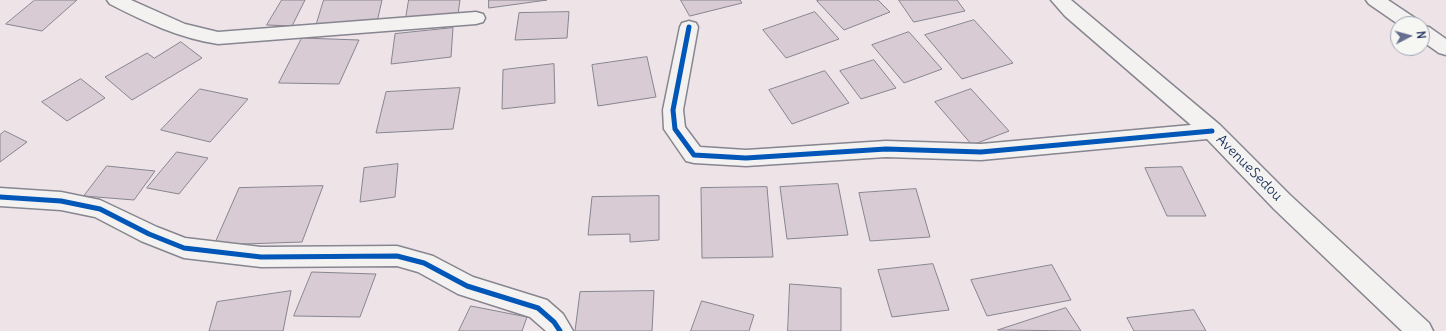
<!DOCTYPE html>
<style>
body{margin:0}
#map{position:relative;width:1446px;height:331px;overflow:hidden;background:#eee4e8;font-family:Delius,sans-serif}
canvas{display:block}
.north{position:absolute;left:1390px;top:16px;width:40px;height:40px;box-sizing:border-box;background:#f6f6f2;border:1px solid #9ea6b7;border-radius:50%;rotate:84deg;font-size:11px;font-weight:700;line-height:16px;text-align:center;color:#1b2f5e}
.north::after{content:'';display:block;margin:auto;width:14px;height:18px;background:#656e8e;clip-path:polygon(50% 0,100% 100%,50% 72%,0 100%)}
</style>
<div id="map">
<canvas width="1446" height="331"></canvas>
<div class="north">N</div>
</div>
<script>
const ctx = document.querySelector('canvas').getContext('2d');
ctx.lineJoin = 'round';
function fillPath(path, color) { ctx.fillStyle = color; ctx.fill(path, 'evenodd'); }
function trace(path, color, width, dash) { ctx.strokeStyle = color; ctx.lineWidth = width; ctx.lineCap = dash ? 'butt' : 'round'; ctx.setLineDash(dash || []); ctx.stroke(path); }
function drawText(font, color, halo, rows, align = 'center') {
  ctx.font = font + ' Delius,sans-serif'; ctx.lineWidth = 3; ctx.setLineDash([]); ctx.textBaseline = 'middle'; ctx.strokeStyle = halo; ctx.fillStyle = color; for (const [text, x, y, turn = 0] of rows) {
    ctx.save(); ctx.translate(x, y); ctx.rotate((+turn || 0) * Math.PI / 180); ctx.textAlign = isNaN(turn) ? turn : align; if (halo) ctx.strokeText(text, 0, 0); ctx.fillText(text, 0, 0); ctx.restore();
  }
}
const building = new Path2D(`
 M35 0H77L42 31 6 24Z
 M282 0H305L292 26 267 25Z
 M324 0H382L377 22 316 26Z
 M409 0H460L458 14 406 18Z
 M489 0H547L489 8Z
 M681 0H740L742 3 690 16Z
 M820 0H878L890 12 844 30 817 1Z
 M899 0H957L965 11 914 22Z
 M569 12 567 38 515 40 519 13Z
 M815 12 839 39 786 58 763 30Z
 M974 20 1013 63 962 79 925 35Z
 M453 28 451 57 391 64 395 34Z
 M909 32 942 69 904 83 872 45Z
 M302 38 359 40 339 84 279 83Z
 M181 42 202 58 132 100 105 77 147 53 154 58Z
 M647 57 656 97 598 106 592 65Z
 M874 60 896 88 861 99 840 71Z
 M554 64 555 103 502 109 503 70Z
 M825 71 849 103 792 124 769 90Z
 M81 79 105 98 67 121 42 102Z
 M460 88 453 129 376 133 386 92Z
 M200 89 248 99 210 142 161 130Z
 M971 89 1009 131 972 145 935 102Z
 M5 131 27 142 0 162V135Z
 M177 152 208 158 179 194 147 188Z
 M398 164 395 197 360 202 364 168Z
 M107 166 155 171 134 200 84 196Z
 M1182 167 1206 216H1167L1145 168Z
 M838 184 848 235 787 239 780 187Z
 M323 186 302 242 214 245 239 188Z
 M767 187 773 257 702 258 701 188Z
 M916 189 930 237 870 241 859 193Z
 M659 196V240L630 242V234L588 235 592 197Z
 M933 264 949 310 892 317 878 270Z
 M1052 265 1071 300 987 316 971 280Z
 M312 272 376 274 360 317 294 316Z
 M790 284 841 288V331H788Z
 M291 291 283 331H209L217 302Z
 M654 291 652 331H575L580 292Z
 M702 301 754 315 749 331H691Z
 M471 306 527 317 522 331H459Z
 M1066 308 1081 331 998 330Z
 M1194 310 1206 331H1134L1127 318Z`);
fillPath(building, '#d8cbd3');
trace(building, '#868590', 1);
const minor = new Path2D(`
 M107 0H131L185 24 218 32 476 12 483 14 485 18 483 22 476 24 218 44C179 38 145 22 110 4Z
 M1051 0H1071L1220 125 1290 195 1429 323 1433 331H1402L1274 209 1207 139 981 160 886 157 746 166 694 163 686 161 664 129 663 110 680 27 682 23 689 21 696 23 698 27 683 110 685 127 700 147 746 150 886 141 981 144 1191 125 1065 16Z
 M1366 0H1388L1418 20 1420 24H1398L1369 4Z
 M1422 26 1429 27 1446 39V55L1439 53 1422 41Z
 M0 188 61 192 100 200 157 227 185 238 261 247 397 246 433 256 473 277 547 300 563 314 573 331H546L530 317 458 294 418 272 397 266 261 267 184 258 141 241 95 217 61 210 0 206Z`);
trace(minor, '#868590', 3);
fillPath(minor, '#f4f2f1');
trace(new Path2D(`
 M689 27 673 110 675 129 694 155 746 158 886 149 981 152 1212 131
 M0 197 61 201 100 209 149 234 184 248 261 257 397 256 424 263 467 286 538 308 554 322 560 331`), '#0057b8', 5);
drawText('14px', '#1b2f5e', '#f6f6f2', [
 ["AvenueSedou",1249,168,45]
]);
</script>
